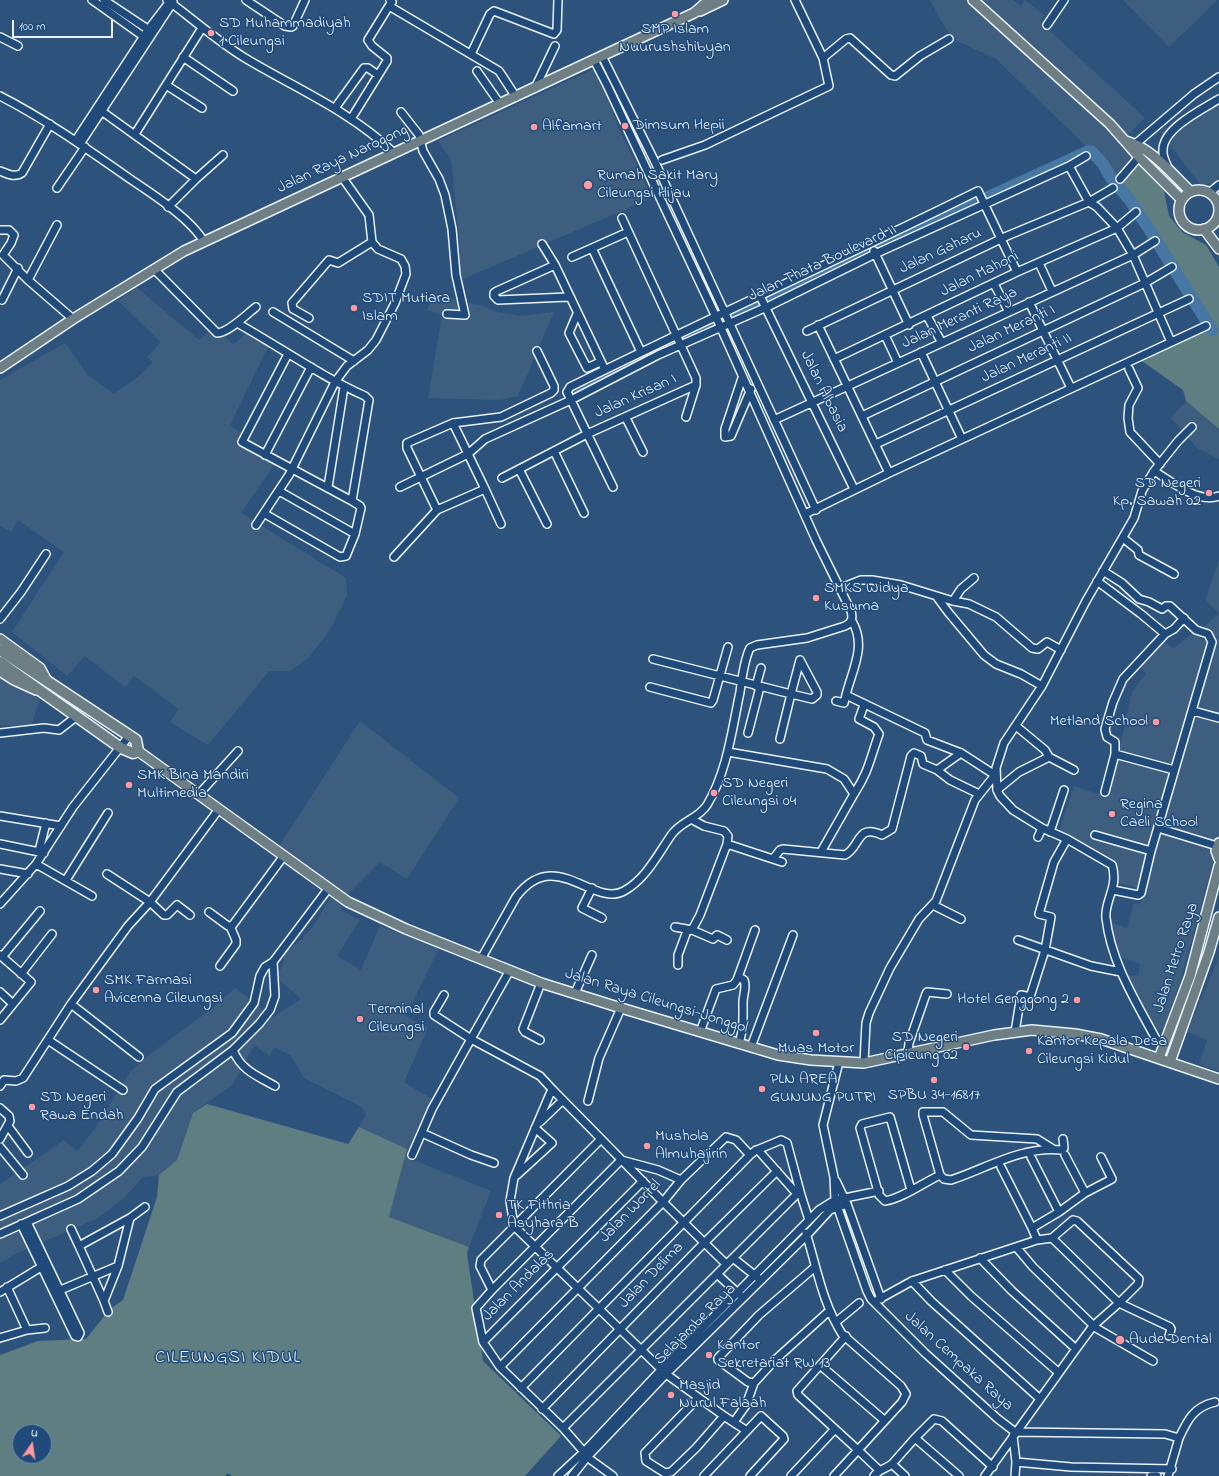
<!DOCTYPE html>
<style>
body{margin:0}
#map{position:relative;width:1219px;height:1476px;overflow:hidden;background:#2d537d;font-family:"Indie Flower",sans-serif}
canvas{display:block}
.north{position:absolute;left:12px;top:1424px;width:40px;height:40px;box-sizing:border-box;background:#1f4a7a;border:1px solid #6f8dac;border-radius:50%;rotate:13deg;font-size:11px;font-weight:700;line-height:16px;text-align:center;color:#e8f1f8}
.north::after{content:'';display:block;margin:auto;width:14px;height:18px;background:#ff9aa2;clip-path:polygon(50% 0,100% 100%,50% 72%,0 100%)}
.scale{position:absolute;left:12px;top:20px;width:101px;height:18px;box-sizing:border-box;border:2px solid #e8f1f8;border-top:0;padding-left:5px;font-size:12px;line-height:14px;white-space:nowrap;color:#e8f1f8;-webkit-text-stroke:3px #1f4a7a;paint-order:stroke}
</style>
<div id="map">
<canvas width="1219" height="1476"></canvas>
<div class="north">U</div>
<div class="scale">100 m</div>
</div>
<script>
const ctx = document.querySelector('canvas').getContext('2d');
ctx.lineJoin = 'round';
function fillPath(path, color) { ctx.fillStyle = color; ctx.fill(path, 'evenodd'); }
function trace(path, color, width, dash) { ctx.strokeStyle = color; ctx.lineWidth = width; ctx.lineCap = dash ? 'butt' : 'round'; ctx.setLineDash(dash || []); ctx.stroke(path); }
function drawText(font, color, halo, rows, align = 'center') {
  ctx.font = font + ' "Indie Flower",sans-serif'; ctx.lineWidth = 3; ctx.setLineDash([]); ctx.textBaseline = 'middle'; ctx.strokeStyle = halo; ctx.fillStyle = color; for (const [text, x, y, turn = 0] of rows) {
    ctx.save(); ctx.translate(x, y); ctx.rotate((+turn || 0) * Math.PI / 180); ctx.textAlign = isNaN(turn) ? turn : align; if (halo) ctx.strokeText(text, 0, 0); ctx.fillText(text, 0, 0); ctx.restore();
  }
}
fillPath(new Path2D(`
 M930 0H1013L1021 6 1025 0 1044 15 1040 22 1145 118 1118 144 1137 163 1118 184 1091 151 996 59 953 39 941 21Z
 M1123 0H1217L1169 47Z
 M596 68 619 129 652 198 463 279 457 265 460 257 458 227 451 159 438 141Z
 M1219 97V179L1212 184H1200L1160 132Z
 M136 287 199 340 216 327 233 345 252 328 271 341 230 425 278 459 241 513 346 578 347 596 330 630 309 657 290 671H269L208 745 170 722 179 709 134 676 125 687 85 656 67 676 12 632 64 552 18 520 11 532 0 526V380L65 343 87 374 114 394 139 376 153 362 147 357 161 342 118 301Z
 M434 295 479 305 497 312 521 316 554 312 518 396 500 400 428 398 442 315 427 310Z
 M1186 401 1219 429V459L1197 448 1171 418Z
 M1219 560V842L1179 985 1164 1028 1155 1033 1125 975 1138 976 1140 964 1117 956 1109 922 1127 928 1134 903 1140 905 1217 637 1202 628 1219 613 1205 600Z
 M1192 634 1208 642 1173 765 1119 751 1132 692 1146 674 1136 661 1161 637 1173 649Z
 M0 671 40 699 31 726 0 725Z
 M360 721 459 798 407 879 380 862 347 895 341 910 360 920 337 956 361 970 380 926 439 948 406 1016 428 1028 404 1082 432 1099 408 1158 491 1191 469 1247 389 1217 407 1149 359 1127 366 1115 362 1107 304 1078 291 1056 274 1047 270 1056 254 1045 233 1084 193 1113 177 1160 159 1175 143 1177 123 1199 98 1218 13 1255 0 1263V1184L64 1140 77 1151 95 1129 130 1072 150 1054 210 1010 235 988 273 1017 301 999 276 977 283 965 284 953 302 939 315 924 335 889 277 849Z
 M1117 759 1169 773 1139 888 1118 883 1117 866 1106 856 1059 831 1074 786 1107 797Z
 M1219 957V1071L1199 1064 1207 1040 1187 1032Z`), '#3e5e80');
fillPath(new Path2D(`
 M1137 163 1164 191 1169 216 1182 232 1206 245 1219 267V429L1186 401 1183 390 1139 359 1215 325 1118 184Z
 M207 1104 348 1144 359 1127 407 1149 389 1217 469 1247 467 1254 483 1361 561 1436 525 1476H232L228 1473 225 1476H0V1355L38 1341 86 1339 110 1309 123 1300 157 1197 159 1175 177 1160 193 1113ZM20 1432H44V1456H20Z`), '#5e7e82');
trace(new Path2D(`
 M569 393 868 252 1089 151 1092 152 1103 164 1111 178 1129 199 1149 229 1212 330`), '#4777a3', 12);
const minor = new Path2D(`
 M92 0 147 39
 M104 0 152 32
 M167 0C193 19 217 41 245 58 295 88 350 111 393 152
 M246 0 285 26 291 27 293 26 305 0
 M390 0 392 2 389 6 499 71 516 97
 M1047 25 1064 0
 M0 37 18 46
 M471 54 490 14 494 11 554 34 557 30 558 0
 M602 56 655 162 816 510
 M183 57 233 91
 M823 58 846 39 850 38 891 75 895 76 920 56 949 39
 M477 71 500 104
 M166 85 202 108
 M535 88 555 46
 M0 96C47 120 90 151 133 181 154 195 192 220 204 242
 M335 108 364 68H368L378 75
 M100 110 196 179 223 155
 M401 112 419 135 423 151 439 179 445 195 452 229 456 275 465 315 447 314
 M351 119 387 61V58L372 46 368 40 389 6
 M135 134 202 28
 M76 140 148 30 171 0
 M80 144 173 2
 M1133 146 1194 94 1219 77
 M662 160 705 145 829 86 823 58 795 0
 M1069 166 1089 202 1097 207 1117 228 1133 255 1171 342
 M1168 168C1166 162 1162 156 1163 150 1163 128 1203 109 1219 99
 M0 171C8 174 15 178 22 173L50 124
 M1120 179 1139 157
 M57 188 85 147
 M1209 193 1219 185
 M1217 202 1219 201
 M168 207 196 179
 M622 218 696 378V385L686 417
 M0 230H9L14 235 11 243 3 255 28 280 73 319
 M542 244 555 265 605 370
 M592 248 641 352
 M874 251 909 325
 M572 257 628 232
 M1039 263 1052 291
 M555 265 497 291 494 293V296L498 300 568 297
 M154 269 217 333C228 333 247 314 256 307
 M28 280 57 225
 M994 284 1009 312
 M760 296 854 489
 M2 300 18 268
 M1029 302 1071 388
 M273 312 354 361
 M577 314 569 333 587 368 600 362
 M927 316 942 343
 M309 318 293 309 292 303 329 260 338 263 372 242
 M237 323C280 347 320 376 365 396L369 400 352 501 360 506 361 508 355 534 346 556 340 557 265 514
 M818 325 889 473 1206 326
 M807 331 1007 236 1089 202 1113 188
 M885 335 898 363
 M921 352 962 439
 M288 354 242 442 352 501
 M834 359 1017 272 1117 228 1136 212
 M1129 369 1138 388 1129 405 1128 418 1130 432 1160 464
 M742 378 725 429V437L731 436 751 389
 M862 416 1145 283 1172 267
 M626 418 643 452
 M774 420 1133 255 1155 241
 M876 444 1189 299
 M554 451 584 513
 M265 455 311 367
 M519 469 547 524
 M1154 471C1171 481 1198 504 1219 496
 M502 478 587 434 696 385
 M328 487 344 387
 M400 487 468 454 485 439 571 400 658 355 769 306 875 254 1069 166 1086 156
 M613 487 567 392 570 387C705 320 843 258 978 191L1017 272
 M485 489 501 524
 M279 491 355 534
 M437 510 485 489 453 423
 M805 514 889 473
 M256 525 289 475 335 382 347 366 368 350 376 340 395 303 406 274 405 266 401 259 378 249 372 242 369 215 342 177
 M1123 538 1138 550 1139 555 1174 574
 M394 557 437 510 407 448V443L453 423 501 417 551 393 554 390V386L537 351
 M1103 571 1122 583 1139 599 1149 602 1162 609 1166 606H1170L1196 630 1208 634 1212 642 1151 851 1141 893 1138 895 1113 890
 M1097 581 1141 614 1165 634
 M841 588 861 580H872L901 585 953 601 969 604 996 617 1032 648 1038 649 1047 642 1061 650
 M937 597 948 612 984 655 996 664 1021 674 1042 686
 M953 601 961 589 974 578
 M0 619 21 592 46 554
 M852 621C867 646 852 670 846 695L925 733 927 740 961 753 995 775
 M653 659 791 694 800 660
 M756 686 761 668
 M650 687 711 703 713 700 728 647
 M836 701 844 703 846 695
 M1193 711 1219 718
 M1016 726 1045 750 1049 757 1074 770
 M0 733 44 728 59 730 77 716
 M748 733 760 687
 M780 739 791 694 812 699 817 695V692L800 660
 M728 752 827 769 844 779 854 794 821 852
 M1115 754 1174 770
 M937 770 961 753
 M997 790 1019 772 1049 757
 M1105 792 1115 754V742L1107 737 1105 729 1113 702 1123 679 1165 634 1174 629 1184 618
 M199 794 238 751
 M854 794C869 771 870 759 879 734L874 727 859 719 864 705
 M0 816 61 826
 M1158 828 1217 846
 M1050 832 1064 790
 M1095 835 1151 851
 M1038 837 1042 828
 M0 844 44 853
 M727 844 782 862
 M39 851 46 823
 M773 859 780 850 783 849 845 855C861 847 856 823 882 835L892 829 911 756 914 753 921 756 923 764 937 770 950 780 979 794
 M36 864 92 896
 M0 869 28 874
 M107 874 150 902 164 915H167L177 905 190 915
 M66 880 108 813
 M592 888 582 908 602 918
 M0 904 36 864 73 807 129 736
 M933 905 961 919
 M209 912 228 926H232L283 857
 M675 927 692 930 700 915 727 844 728 836 724 831 704 826 691 819
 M1018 940 1091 966 1121 972
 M0 955 31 982 0 1020
 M2 957 40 911
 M481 959 516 897C555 845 593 908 624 891 646 879 658 854 672 834 682 821 699 818 707 805 727 772 732 730 740 692 742 678 744 660 750 648L757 645 807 638 845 626C852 623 853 618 851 611L816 540 716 317 607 85 594 60
 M678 965V955L687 931 692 930 713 939 717 935 727 940
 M220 966 236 944V940L230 926
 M510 970 471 1039 540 1076 552 1089 514 1178 510 1201 514 1226 666 1374 724 1416 747 1431
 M21 974 52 934
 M0 992 13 1004
 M575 993 592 955
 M71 1004 139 1057
 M700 1032 716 989 733 985 737 980 755 930
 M1015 1032 1021 995 1030 997 1045 950 1051 917 1039 914 1054 862 1067 839
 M48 1040 123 1090
 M540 1040 525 1032 523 1029 541 983
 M739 1044C744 1025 743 1021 743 1002 743 995 747 987 744 980L739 977
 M1165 1044 1156 1039C1135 1000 1111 962 1106 918 1104 901 1119 887 1112 865L1067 839 1042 828 1013 810 1000 796 997 790 996 768 1004 743 1042 686 1086 601 1134 518 1142 491 1154 471 1178 441 1192 427
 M751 1047 793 935
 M233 1050C241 1070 257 1076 275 1086
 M908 1053 909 1043 926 994 927 992 947 994
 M839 1062 823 1125 834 1177 835 1200 867 1291 871 1299 925 1353 998 1419 1015 1432 1165 1434 1179 1438 1168 1476
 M864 1063 866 1023 869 1013 890 968 919 919 936 901 975 800 995 775
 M0 1086 4 1080 16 1081 23 1078 71 1004 128 926 150 902 219 809
 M552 1089 663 1202 726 1264
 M588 1101 599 1058 621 1008
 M0 1108 9 1116 10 1121 0 1139
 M540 1122 563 1100
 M8 1126 28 1153
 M422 1133 471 1155 494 1163
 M0 1147 23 1175
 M757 1150 781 1140 787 1143 801 1195
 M412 1155 432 1109 471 1039 434 1015V1012L444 995
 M1065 1155 1085 1193
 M1031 1157 1059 1212
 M1001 1167 1032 1228
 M517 1175 552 1143 535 1128
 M940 1175 923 1115V1112H943L971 1135 1037 1139 1053 1149
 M836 1181 847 1204 881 1299
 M911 1190 890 1117 862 1124 860 1128 879 1195 885 1201C901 1199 925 1182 940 1175L944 1179 951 1180C987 1168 1022 1146 1061 1150L1064 1148 1063 1139
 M0 1216 68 1186 92 1171 112 1154 138 1118 155 1089 232 1033 254 1003 260 976 265 967 273 962 328 889
 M21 1224 75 1336 78 1337 80 1333 27 1222
 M71 1229 79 1246 130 1218
 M806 1233C817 1268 822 1302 842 1334L901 1386 906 1394 902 1402 858 1450 835 1429
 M0 1234 78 1199 119 1171 142 1147 177 1092 233 1050 259 1024 270 1010 275 996 273 962
 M1052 1238 1073 1220 1077 1221 1139 1279 1138 1284 1119 1303 1170 1327 1171 1329 1169 1336
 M1037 1240 1032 1228 1059 1212 1085 1193 1112 1179 1101 1157
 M79 1246 104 1301 118 1266
 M1017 1248 1033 1267 1096 1328 1153 1361
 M733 1258 797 1194
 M980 1258 1012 1291 1076 1349
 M815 1267 759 1315 718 1358V1360L748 1382 754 1383 775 1360 829 1311
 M945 1270 971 1296 1058 1372
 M912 1281 931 1301 1039 1398
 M492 1290 480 1266 481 1260 601 1139
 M58 1291 118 1266 130 1218 145 1207
 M0 1292 46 1264
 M740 1295 717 1274 733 1258 758 1278
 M104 1301 108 1312
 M874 1302 912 1281 1037 1240 1052 1238 1119 1303 1093 1326 1076 1349 985 1476
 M836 1322 859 1303
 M27 1330 45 1328
 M0 1338 27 1330 7 1287
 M483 1342 643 1181
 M820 1365 884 1420
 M500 1367 663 1202 681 1180 726 1137 736 1140 750 1155 756 1150H758L797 1194 801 1195 809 1220
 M521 1388 750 1155
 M698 1398 645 1453 646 1461 665 1473 671 1472 696 1448 724 1416
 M542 1409 704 1243 777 1171
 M734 1422 746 1405 754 1383
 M563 1428 717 1274
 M1013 1436 1016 1462 1015 1476
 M1179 1438C1188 1419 1194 1407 1215 1402
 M1016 1462 1071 1467 1172 1469
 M892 1464 905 1476
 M558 1476 585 1451 662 1369 819 1210 835 1200 879 1191
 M572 1476 588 1456 666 1374 807 1235 830 1210 847 1204
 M613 1476 591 1460 563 1428 500 1367 483 1342 476 1308 492 1290 621 1160 658 1170 681 1180
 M704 1476 761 1416 783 1436 784 1439 750 1476
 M791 1476 835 1429 798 1395 797 1391 846 1336
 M834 1476 858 1450 879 1470
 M874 1476C879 1469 886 1469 892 1464L915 1438
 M959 1476 915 1438 934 1419 942 1421 993 1467
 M1151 1476H1157`);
const major = new Path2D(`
 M973 0 1110 124 1139 157 1182 200
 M700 11 723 0
 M1126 141C1153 149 1171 173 1190 191
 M1179 210a20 20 0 1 1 40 0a20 20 0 1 1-40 0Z
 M1204 229 1219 249
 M0 368 73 319 184 251 694 13 709 0
 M0 639 40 668 47 681
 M0 671 14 680 36 690
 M138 751 348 902 406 929 541 983 621 1008 778 1055 811 1060 864 1063 994 1035 1032 1030 1075 1034 1101 1039 1219 1079
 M1219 843 1216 851 1219 859
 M1159 1058 1190 976 1219 866
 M1170 1062 1209 952 1219 917`);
const highway = new Path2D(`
 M0 650 136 740 138 751 133 753 121 748 0 662`);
trace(minor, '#e8f1f8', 10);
trace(major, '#e8f1f8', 12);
trace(highway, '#e8f1f8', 13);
trace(minor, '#1f4a7a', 7);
trace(major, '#6d7e84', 9);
trace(highway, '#6d7e84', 10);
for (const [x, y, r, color] of [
 [675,14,4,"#ff9aa2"],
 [211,33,4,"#ff9aa2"],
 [625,126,4,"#ff9aa2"],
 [534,127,4,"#ff9aa2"],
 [588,185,5,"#ff9aa2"],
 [354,308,4,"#ff9aa2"],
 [1209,493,4,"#ff9aa2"],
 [816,598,4,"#ff9aa2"],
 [1156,722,4,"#ff9aa2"],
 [129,785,4,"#ff9aa2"],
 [714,793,4,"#ff9aa2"],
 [1112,814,4,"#ff9aa2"],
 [96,990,4,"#ff9aa2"],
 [1077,1000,4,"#ff9aa2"],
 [360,1019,4,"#ff9aa2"],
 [816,1033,4,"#ff9aa2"],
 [966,1047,4,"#ff9aa2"],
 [1029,1051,4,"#ff9aa2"],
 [934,1080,4,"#ff9aa2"],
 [762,1089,4,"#ff9aa2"],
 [32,1107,4,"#ff9aa2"],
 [647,1146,4,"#ff9aa2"],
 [499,1215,4,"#ff9aa2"],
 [1120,1340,5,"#ff9aa2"],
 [709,1355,4,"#ff9aa2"],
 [671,1395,4,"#ff9aa2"]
]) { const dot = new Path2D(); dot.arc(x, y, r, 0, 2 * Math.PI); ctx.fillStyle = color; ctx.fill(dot); trace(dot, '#1f4a7a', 1.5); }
drawText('16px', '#e8f1f8', '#1f4a7a', [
 ["SD Muhammadiyah",219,24],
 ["1 Cileungsi",219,42],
 ["SMP Islam",675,30,"center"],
 ["Nuurushshibyan",675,48,"center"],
 ["Dimsum Hepii",633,126],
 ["Alfamart",542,127],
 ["Rumah Sakit Mary",597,176],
 ["Cileungsi Hijau",597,194],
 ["SDIT Mutiara",362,299],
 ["Islam",362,317],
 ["SD Negeri",1201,484,"right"],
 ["Kp. Sawah 02",1201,502,"right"],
 ["SMKS Widya",824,589],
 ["Kusuma",824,607],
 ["Metland School",1148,722,"right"],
 ["SMK Bina Mandiri",137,776],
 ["Multimedia",137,794],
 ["SD Negeri",722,784],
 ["Cileungsi 04",722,802],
 ["Regina",1120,805],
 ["Caeli School",1120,823],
 ["SMK Farmasi",104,981],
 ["Avicenna Cileungsi",104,999],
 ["Hotel Genggong 2",1069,1000,"right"],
 ["Terminal",368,1010],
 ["Cileungsi",368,1028],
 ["SD Negeri",958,1038,"right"],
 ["Cipicung 02",958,1056,"right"],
 ["Kantor Kepala Desa",1037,1042],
 ["Cileungsi Kidul",1037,1060],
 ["Muas Motor",816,1049,"center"],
 ["PLN AREA",770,1080],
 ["GUNUNG PUTRI",770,1098],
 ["SPBU 34-16817",934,1096,"center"],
 ["SD Negeri",40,1098],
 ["Rawa Endah",40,1116],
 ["Mushola",655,1137],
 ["Almuhajirin",655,1155],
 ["TK Fithria",507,1206],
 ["Asyhara B",507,1224],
 ["Aude Dental",1129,1340],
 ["Kantor",717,1346],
 ["Sekretariat RW 13",717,1364],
 ["Masjid",679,1386],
 ["Nurul Falaah",679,1404]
], 'left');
drawText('16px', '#e8f1f8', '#1f4a7a', [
 ["Jalan Raya Narogong",343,160,-25],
 ["Jalan Gaharu",941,252,-25],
 ["Jalan Thata Boulevard II",823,264,-25],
 ["Jalan Mahoni",980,275,-26],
 ["Jalan Meranti Raya",960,319,-25],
 ["Jalan Meranti I",1012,330,-25],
 ["Jalan Meranti II",1027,359,-25],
 ["Jalan Albasia",823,392,64],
 ["Jalan Krisan I",636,397,-24],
 ["Jalan Metro Raya",1177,958,-72],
 ["Jalan Raya Cileungsi-Jonggol",656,1002,17],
 ["Jalan Wortel",631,1212,-46],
 ["Jalan Delima",652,1276,-46],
 ["Jalan Andalas",519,1286,-45],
 ["Selajambe Raya",696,1325,-45],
 ["Jalan Cempaka Raya",958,1362,42]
]);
ctx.letterSpacing = '1px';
drawText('18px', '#e8f1f8', '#1f4a7a', [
 ["CILEUNGSI KIDUL",228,1359]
]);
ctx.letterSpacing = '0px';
</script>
